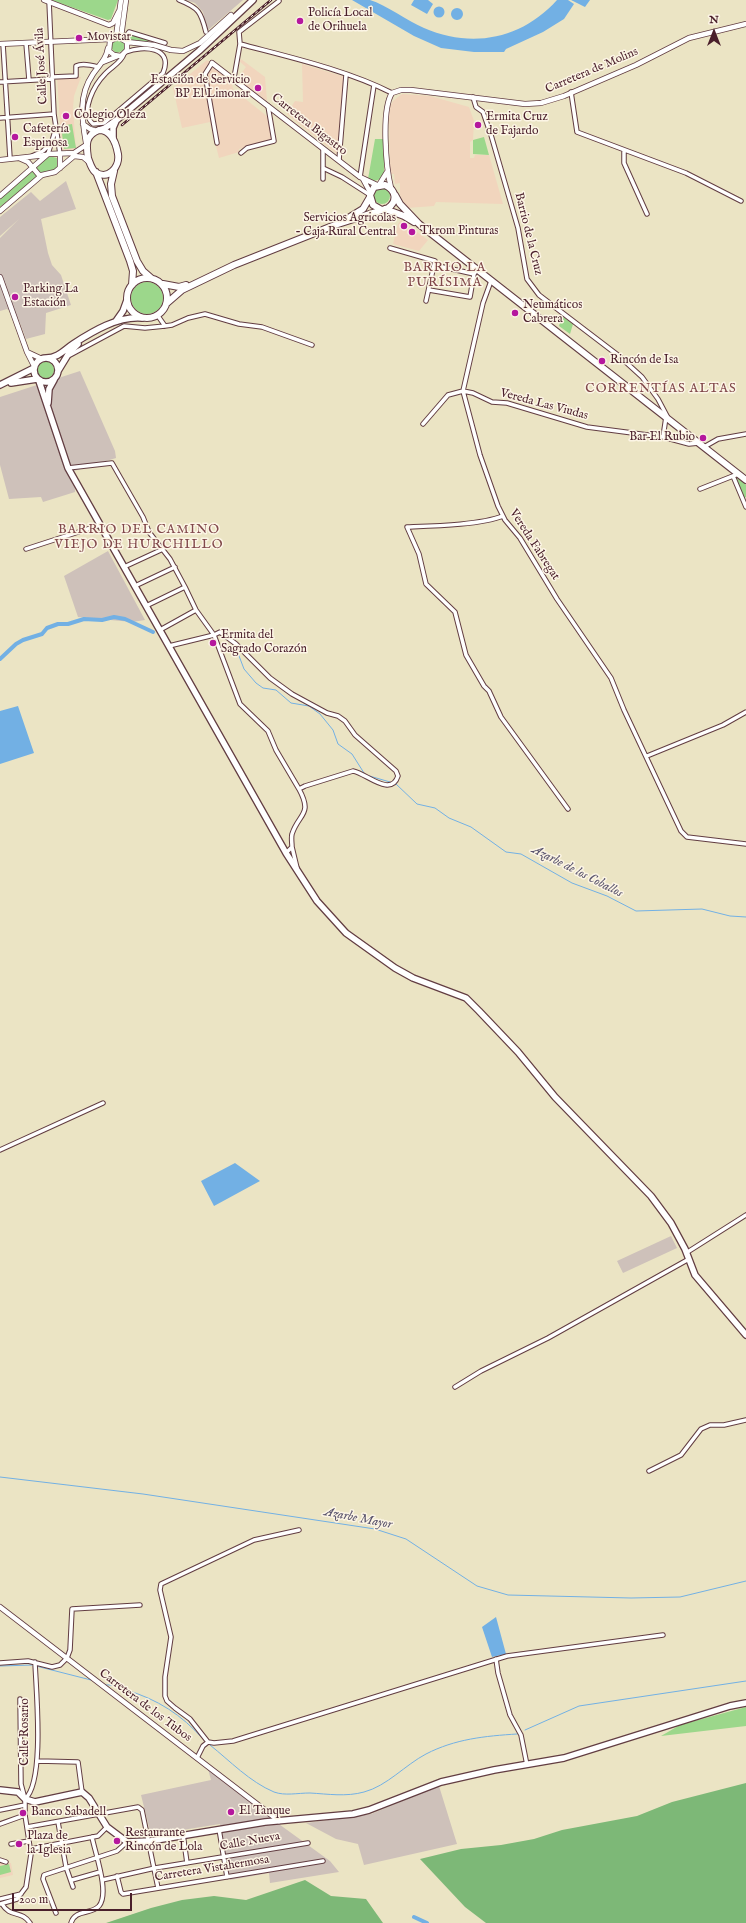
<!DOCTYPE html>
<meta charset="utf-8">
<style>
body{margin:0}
#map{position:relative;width:746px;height:1923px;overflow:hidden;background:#ebe4c4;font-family:"IM FELL English",serif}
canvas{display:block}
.north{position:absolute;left:694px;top:12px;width:40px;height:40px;-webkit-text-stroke:3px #fcf5e5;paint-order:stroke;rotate:0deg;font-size:11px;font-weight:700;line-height:16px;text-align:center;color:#4a1f2b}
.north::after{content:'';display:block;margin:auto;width:14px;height:18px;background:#4a1f2b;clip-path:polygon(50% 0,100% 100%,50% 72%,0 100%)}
.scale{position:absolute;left:12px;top:1893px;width:120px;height:18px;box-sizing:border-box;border:2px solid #4a1f2b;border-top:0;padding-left:5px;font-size:12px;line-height:14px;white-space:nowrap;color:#4a1f2b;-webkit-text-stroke:3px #fcf5e5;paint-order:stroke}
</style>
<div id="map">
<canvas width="746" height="1923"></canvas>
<div class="north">N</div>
<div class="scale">200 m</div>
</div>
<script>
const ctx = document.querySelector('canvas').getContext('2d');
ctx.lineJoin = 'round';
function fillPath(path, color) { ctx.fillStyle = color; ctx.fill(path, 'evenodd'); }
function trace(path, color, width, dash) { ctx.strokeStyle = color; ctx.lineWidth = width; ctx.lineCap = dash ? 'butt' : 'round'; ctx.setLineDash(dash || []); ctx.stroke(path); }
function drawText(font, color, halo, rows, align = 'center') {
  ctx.font = font + ' "IM FELL English",serif'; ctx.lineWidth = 3; ctx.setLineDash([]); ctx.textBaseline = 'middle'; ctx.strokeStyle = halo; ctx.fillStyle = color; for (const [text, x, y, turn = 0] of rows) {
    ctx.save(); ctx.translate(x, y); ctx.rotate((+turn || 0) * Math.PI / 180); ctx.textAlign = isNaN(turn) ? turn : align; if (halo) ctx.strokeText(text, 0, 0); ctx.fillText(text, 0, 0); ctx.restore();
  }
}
fillPath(new Path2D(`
 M241 59 265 77 267 101 237 79 246 67 239 61Z
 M207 60 231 78 233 89 268 117 272 139 239 149V152L219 158 210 122 182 128 173 88Z
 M302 64 345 77 337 154 287 114 295 101 303 102Z
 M57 77H81L74 96 73 108 76 150H63L60 123Z
 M402 94 430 96 469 107 474 121 473 140 470 142V158H474L475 155H489L503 204 436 202 434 206 407 208 400 195V183L395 184 394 174H391L390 169 389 108 393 101Z
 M401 220 428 240 419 251 393 244 398 224Z
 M0 1863H11L13 1875 0 1878Z`), '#f1d5bd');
fillPath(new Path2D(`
 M186 0H243L207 31 203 12 195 3Z
 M66 181 76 209 41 219 48 253 52 265 61 275 71 305 46 313 45 334 26 339 18 318 7 309 0 311V238L19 219 0 236V217L31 192 40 201Z
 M80 371 115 451 116 458 74 471 75 492 43 502 41 497 9 499 0 465V397Z
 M108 551 145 620 132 622 78 617 64 576Z
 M671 1236 677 1248 623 1273 617 1261Z
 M208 1769 265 1814 330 1861 339 1872 270 1883 269 1873 230 1880 220 1824 151 1835 141 1795 211 1780Z
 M439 1786 457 1844 364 1865 358 1844 336 1839 306 1823 371 1814Z`), '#cec1ba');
fillPath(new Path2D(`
 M51 0H118L111 19 108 20Z
 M133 34 149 39 148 42 133 41 128 37Z
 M119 39 124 43 125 47 123 51 116 53 111 48V44Z
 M72 124 76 148 64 149 61 126Z
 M484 137 489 155 473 154V140Z
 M375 139H384V174L381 179 374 181 368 179Z
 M49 156 57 158V169L43 172 0 207V198Z
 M374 196a8 8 0 1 1 16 0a8 8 0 1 1-16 0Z
 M131 298a16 16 0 1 1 32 0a16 16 0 1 1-32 0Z
 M562 316 573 324 570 334 559 326Z
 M36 370a9 9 0 1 1 18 0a9 9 0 1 1-18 0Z
 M738 478 746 485V497L744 498 735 479Z
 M746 1707V1726L661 1736 680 1725Z
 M9 1864 11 1872 0 1875V1866Z`), '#9cd78b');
fillPath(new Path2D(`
 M746 1783V1923H486L465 1907 420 1859 461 1849 501 1845 534 1839 562 1830 637 1816 672 1802Z
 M305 1880 331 1896 366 1899 383 1923H106L151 1908 182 1900 214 1896 246 1900Z`), '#7db877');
fillPath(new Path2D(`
 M352 0C357 0 365 0 370 0 386 5 408 21 424 28 472 49 522 39 557 0H568L574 4 564 19 543 32 506 49 504 52H474L441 48 414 36Z
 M414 0H428L433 4 427 14 411 5Z
 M571 0H590L585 7Z
 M433.5 12a5.5 5.5 0 1 1 11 0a5.5 5.5 0 1 1-11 0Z
 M451 14a6 6 0 1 1 12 0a6 6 0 1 1-12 0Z
 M18 706 34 753 0 764V711Z
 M235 1163 260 1181 214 1206 201 1181Z
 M496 1617 506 1654 492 1657 482 1627Z`), '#72b0e4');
trace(new Path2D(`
 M236 648 244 669 256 683 263 688 276 690 291 703 309 706 320 714 333 730 338 744 352 754 364 773
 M366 775 390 782
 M396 784 417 804 435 808 449 818 471 827 506 852 521 854 572 883 607 896 636 911 702 909 730 916 746 917
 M0 1477 143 1494 375 1529 406 1539 477 1586 508 1595 631 1598 680 1597 746 1581
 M0 1666 33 1665
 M36 1666 91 1680
 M105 1685C113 1684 118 1688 126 1690 157 1699 182 1715 203 1739
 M525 1730 579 1706 746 1681
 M210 1745C230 1761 250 1782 274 1792 285 1796 297 1793 310 1793 328 1794 346 1797 364 1792 387 1786 405 1765 426 1754 455 1739 485 1736 517 1734`), '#72b0e4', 1);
trace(new Path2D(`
 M0 659 16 644 23 640 42 634 47 628 58 624H68L84 619 102 620 114 617 125 619 153 632
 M414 1917 427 1923`), '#72b0e4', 4);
const minor = new Path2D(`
 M179 0C199 8 201 12 206 32
 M49 1 54 114 60 154
 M124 39 129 32 165 43
 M26 43 29 80
 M3 44 10 158
 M240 44C289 57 347 70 392 93
 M124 54C121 63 111 67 105 74 95 84 79 112 93 124L104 123 163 73C174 47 143 45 126 52
 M212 63 205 74 217 143
 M52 77 76 76V66C82 63 91 65 98 67
 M234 78 240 44 239 32 279 1
 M0 82 52 79
 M571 92 577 132 686 173 741 201
 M473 97 476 107 483 112 491 135 518 228 527 279 539 295 619 356 642 377 658 399 667 416
 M0 118 54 114
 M624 151V163L647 214
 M241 153 247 148 274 141 268 106
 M48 154 55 131
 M32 156 43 151 51 143
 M339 160 346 75
 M323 168 342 177 370 195
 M360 177 374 85
 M323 179V149
 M390 248 435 261 434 265 474 274 477 270
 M491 281 483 303 463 391 480 455 498 506 505 520 520 538 557 599 611 678 624 710 681 831 687 837 746 844
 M429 290 470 297 474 274
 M426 301 434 265
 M158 316 165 326
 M70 355 124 326 145 328 165 326 172 325 188 318 205 314 239 324 262 327 312 345
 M423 424 448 395 463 391 473 393 492 402 507 403 587 427 663 437 689 444 699 443
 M663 437 666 417
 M704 447 718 439 746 434
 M68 468 112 463 143 517 149 532 170 559 185 587 196 610 214 635 240 704 268 731 276 750 299 789 305 786 353 771C366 773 391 798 398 776L396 771 355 735 345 721 338 716 327 713 292 694 270 678 236 644 220 632 214 635 169 646
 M733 476 746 507
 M700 489 738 474
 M503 516C480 525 433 526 407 527L419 554 426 584 455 612 466 655 484 686 489 691 501 717 568 809
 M26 549 100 525
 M124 567 163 549
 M135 586 175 567
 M146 606 185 587
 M160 630 196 610
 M647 756 723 725 746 712
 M292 847 297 868
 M286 853 292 847C292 843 291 838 292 834 299 813 313 815 299 789
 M0 1150 103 1103
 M686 1253 746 1215
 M455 1387 481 1371 548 1338 689 1259
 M649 1471 681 1455 701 1429 710 1425H724L746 1420
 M496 1659 498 1673 510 1715 521 1735 527 1765
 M0 1663 28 1661 52 1667 60 1665 67 1658 70 1650 72 1609 140 1605
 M208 1742 214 1743 233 1741 507 1656 663 1635
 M197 1758 203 1746 208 1742 190 1719 175 1708 167 1701 165 1696V1677L171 1637 160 1590 161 1584 254 1540 299 1530
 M38 1761 78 1762 82 1792
 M25 1799C45 1782 36 1690 35 1662
 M0 1810 25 1805
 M58 1822 66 1867 73 1887
 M0 1824 25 1815
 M27 1827 138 1807 142 1810 158 1888
 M219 1829 227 1877
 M183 1834 187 1863
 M11 1844 29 1841
 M31 1849 98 1836 107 1827
 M0 1860 6 1862
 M117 1876 121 1892 123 1894 323 1861
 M72 1880 100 1872
 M102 1880 155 1868 308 1843
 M0 1899 21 1894
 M0 1904 17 1899 26 1887 31 1854 25 1815V1799L21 1784 20 1699
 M2 1904C10 1918 22 1910 30 1923
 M56 1913 43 1879 44 1875 117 1851 127 1842
 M71 1923C75 1909 91 1915 99 1906 110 1893 95 1853 92 1837`);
const tertiary = new Path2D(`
 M44 0 109 25 113 23 119 11
 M116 37 121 0
 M121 37 126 0
 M127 42V50L121 56 114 55 109 51 110 41 118 37 127 42 154 45 171 50 183 51 200 43 231 15
 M0 44 112 39
 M103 62 118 56
 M212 63 360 177 377 185
 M83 124 90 129 96 131
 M86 143C82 119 78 96 93 74 99 65 106 60 108 48
 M60 155V168
 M19 158 28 162 39 175H42
 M0 160 46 155
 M363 179 370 192
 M379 185 387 172
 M391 188C386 168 381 110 392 93L401 90H411L525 104 541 103 564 96 636 65 689 38 746 24
 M0 196 48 154 74 153 86 145
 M0 211 42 175 55 172 74 156 83 157 89 162
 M0 277 27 352 34 366
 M27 352 42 359
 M0 1607 279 1821`);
const secondary = new Path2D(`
 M99 130 105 128 118 119 199 51 253 0
 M113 137V128L116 121
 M116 321 123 311 127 300
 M34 370a12 12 0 1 1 24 0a12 12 0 1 1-24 0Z
 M46 358C58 358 64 350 73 344 93 331 118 316 142 318
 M58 371 69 353 78 344
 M39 381 68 468 286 853 317 901 346 933 395 968 413 978 466 998 479 1011 518 1052 555 1097 651 1196 671 1223 685 1249 695 1275 746 1335
 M11 383 37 379
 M0 385 34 368
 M48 403 49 389 54 380
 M0 1790 18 1792 25 1799 35 1802 82 1792 89 1798 107 1827 127 1842 150 1841 265 1822 353 1814 369 1810 441 1782 494 1770 564 1758 730 1706 746 1703`);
const primary = new Path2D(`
 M99 130C112 130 116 143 118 154 120 167 108 181 95 172 91 168 90 163 88 158 86 145 85 135 99 130Z
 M114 171 111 184 112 196 137 261 143 271 151 278
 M96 172 130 261 133 271 132 285
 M395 195 400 204 419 224 746 480
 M385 209 404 216 414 222
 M350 217 363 209 370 197
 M127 298a20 20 0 1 1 40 0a20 20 0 1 1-40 0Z
 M163 284 179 287 186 285
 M167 303 182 290 234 265 335 225 388 208C398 201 396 190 385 185L374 187 370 195 373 205 380 209`);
trace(minor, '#623d42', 5.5);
trace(tertiary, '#623d42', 6);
trace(secondary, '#623d42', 8);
trace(primary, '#623d42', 8);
trace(minor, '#fff', 3.5);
trace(tertiary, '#fff', 4.5);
trace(secondary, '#fff', 5.5);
trace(primary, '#fff', 6);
const rail = new Path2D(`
 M122 125 271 0`);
trace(rail, '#4a1f2b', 2.5);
trace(rail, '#fcf5e5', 1, [3]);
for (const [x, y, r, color] of [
 [300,21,4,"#b5179e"],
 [79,38,4,"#b5179e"],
 [258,88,4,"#b5179e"],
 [66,116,4,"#b5179e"],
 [478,125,4,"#b5179e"],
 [15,137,4,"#b5179e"],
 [404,226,4,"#b5179e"],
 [412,232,4,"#b5179e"],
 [15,297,4,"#b5179e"],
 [515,313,4,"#b5179e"],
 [602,361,4,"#b5179e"],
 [703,438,4,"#b5179e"],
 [213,643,4,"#b5179e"],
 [231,1812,4,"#b5179e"],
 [23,1813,4,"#b5179e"],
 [117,1841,4,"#b5179e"],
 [19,1844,4,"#b5179e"]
]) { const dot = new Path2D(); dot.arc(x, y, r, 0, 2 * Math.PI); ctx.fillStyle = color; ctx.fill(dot); trace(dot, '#fcf5e5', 1.5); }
drawText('12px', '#4a1f2b', '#fcf5e5', [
 ["Policía Local",308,14],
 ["de Orihuela",308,28],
 ["Movistar",87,38],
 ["Estación de Servicio",250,81,"right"],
 ["BP El Limonar",250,95,"right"],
 ["Colegio Oleza",74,116],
 ["Ermita Cruz",486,118],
 ["de Fajardo",486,132],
 ["Cafetería",23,130],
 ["Espinosa",23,144],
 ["Servicios Agricolas",396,219,"right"],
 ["- Caja Rural Central",396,233,"right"],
 ["Tkrom Pinturas",420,232],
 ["Parking La",23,290],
 ["Estación",23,304],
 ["Neumáticos",523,306],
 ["Cabrera",523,320],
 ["Rincón de Isa",610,361],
 ["Bar El Rubio",695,438,"right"],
 ["Ermita del",221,636],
 ["Sagrado Corazón",221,650],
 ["El Tanque",239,1812],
 ["Banco Sabadell",31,1813],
 ["Restaurante",125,1834],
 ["Rincón de Lola",125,1848],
 ["Plaza de",27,1837],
 ["la Iglesia",27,1851]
], 'left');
drawText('12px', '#4a1f2b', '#fcf5e5', [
 ["Calle José Ávila",42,66,-93],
 ["Carretera de Molins",592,71,-23],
 ["Carretera Bigastro",309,125,38],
 ["Barrio de la Cruz",528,234,76],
 ["Vereda Las Viudas",544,405,15],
 ["Vereda Fabregat",534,545,57],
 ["Carretera de los Tubos",145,1706,37],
 ["Calle Rosario",26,1732,-90],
 ["Calle Nueva",250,1842,-10],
 ["Carretera Vistahermosa",212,1869,-9]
]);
ctx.letterSpacing = '1px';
drawText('13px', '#81484b', '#fcf5e5', [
 ["BARRIO LA",445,268],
 ["PURÍSIMA",445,283],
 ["CORRENTÍAS ALTAS",661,389],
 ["BARRIO DEL CAMINO",139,530],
 ["VIEJO DE HURCHILLO",139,545]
]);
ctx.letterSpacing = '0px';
drawText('italic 13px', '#58526c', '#fcf5e5', [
 ["Azarbe de los Coballos",577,872,27],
 ["Azarbe Mayor",358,1519,11]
]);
</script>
